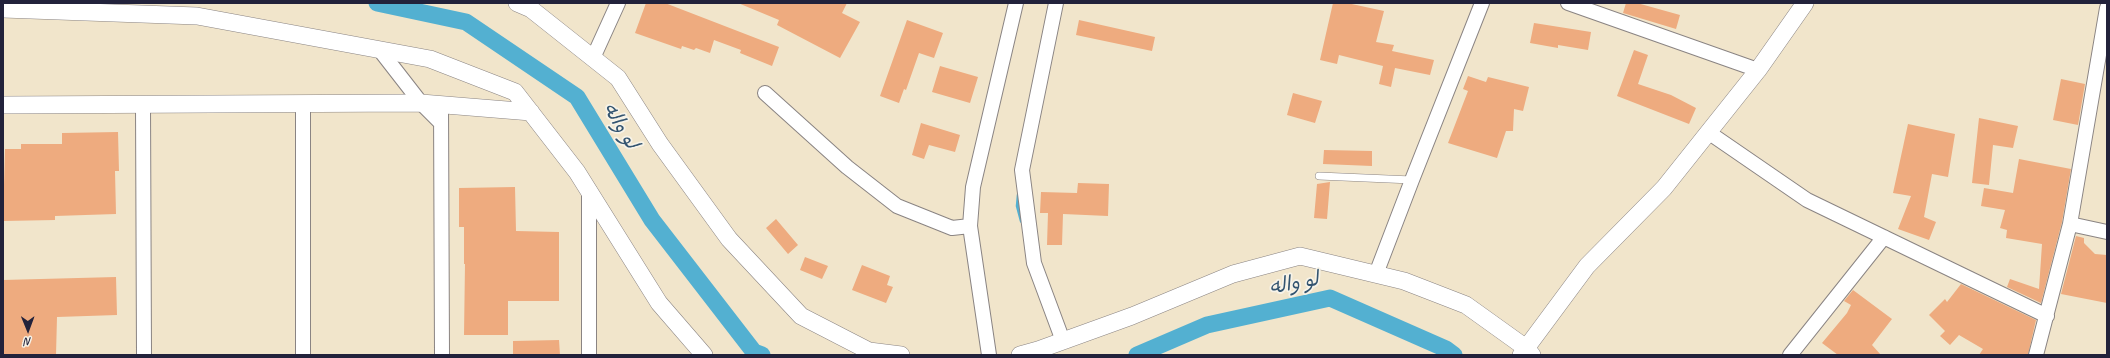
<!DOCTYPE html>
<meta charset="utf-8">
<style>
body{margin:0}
#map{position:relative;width:2110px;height:358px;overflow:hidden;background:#f1e5cb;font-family:Caveat,sans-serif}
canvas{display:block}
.frame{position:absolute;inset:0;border:4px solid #22223b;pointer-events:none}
.north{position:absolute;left:8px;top:310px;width:40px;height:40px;-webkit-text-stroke:3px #f7f3e8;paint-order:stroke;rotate:179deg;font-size:11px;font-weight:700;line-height:16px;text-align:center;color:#22223b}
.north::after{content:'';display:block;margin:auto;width:14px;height:18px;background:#22223b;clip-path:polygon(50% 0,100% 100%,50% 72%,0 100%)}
</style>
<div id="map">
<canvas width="2110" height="358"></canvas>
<div class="frame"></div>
<div class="north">N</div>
</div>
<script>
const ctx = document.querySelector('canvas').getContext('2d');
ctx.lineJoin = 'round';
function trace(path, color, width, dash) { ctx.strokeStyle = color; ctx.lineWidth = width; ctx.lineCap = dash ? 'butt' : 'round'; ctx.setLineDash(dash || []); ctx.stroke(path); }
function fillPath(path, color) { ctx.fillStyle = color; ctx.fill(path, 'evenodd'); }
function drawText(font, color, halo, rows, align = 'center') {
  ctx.font = font + ' Caveat,"Playpen Sans Arabic",sans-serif'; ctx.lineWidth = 3.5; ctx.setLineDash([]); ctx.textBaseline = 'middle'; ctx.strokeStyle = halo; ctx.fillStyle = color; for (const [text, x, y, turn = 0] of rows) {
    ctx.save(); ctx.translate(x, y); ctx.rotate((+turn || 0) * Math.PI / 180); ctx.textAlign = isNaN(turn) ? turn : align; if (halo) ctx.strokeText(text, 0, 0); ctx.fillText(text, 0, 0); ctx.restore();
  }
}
trace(new Path2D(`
 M1019 195 1018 206 1022 221`), '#53b0d1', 4.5);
trace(new Path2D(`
 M377 3 466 22 577 97 652 220 754 352 762 355
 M1137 355 1207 325 1330 298 1446 349 1454 355`), '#53b0d1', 17);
fillPath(new Path2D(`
 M646 3H665L779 47 772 66 740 53 741 50 714 40 710 53 696 48 694 50 682 46 681 49 635 33Z
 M738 3H847L842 13 860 22 840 58 777 25 779 20Z
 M1333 3H1347L1384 11 1376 42 1394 45 1392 51 1434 60 1430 75 1395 68 1391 87 1379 84 1383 66 1339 55 1337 64 1320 60Z
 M1626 3H1637L1680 15 1676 29 1623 13Z
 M907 20 943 33 934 58 919 53 906 90 904 89 899 103 880 96Z
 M1079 20 1155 37 1152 51 1076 35Z
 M1534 23 1591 32 1588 50 1558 45V48L1530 43Z
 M1634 50 1648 55 1638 84 1671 95 1696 108 1689 124 1617 96Z
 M940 66 978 77 970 103 932 92Z
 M1468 76 1486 82 1488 77 1529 87 1523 111 1514 109 1513 131H1506L1497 158 1448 143 1468 91 1463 89Z
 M2061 79 2085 84 2078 125 2053 120Z
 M1293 93 1322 101 1315 123 1287 115Z
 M1979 118 2018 126 2013 148 1993 145 1989 185 1972 183Z
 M921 123 960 135 955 152 929 145 924 159 912 155Z
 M1908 124 1955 134 1948 177 1932 174 1924 217 1936 222 1929 240 1898 229 1911 196 1893 193Z
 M118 132 119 171H115L116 214 55 216V220L3 221 5 149H21V144H62V133Z
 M1324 150 1372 151V166L1323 164Z
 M2019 159 2071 169 2062 222 2041 303 2007 287 2010 279 2039 289 2042 244 2006 238 2007 230 2000 228 2005 210 1981 206 1984 188 2013 193Z
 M1330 182 1327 219 1314 218 1317 184Z
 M1078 183 1109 184 1108 216 1063 214 1062 245H1047L1048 213H1040L1041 192 1077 193Z
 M515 187 516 231 559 232V301H508V335H464L465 264H464V227H459V188Z
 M776 219 798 245 788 254 766 228Z
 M2076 236 2084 238V243L2095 254 2107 255V303L2061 294Z
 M805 257 828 266 822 279 800 270Z
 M862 265 890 276 887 285 893 287 886 303 852 290Z
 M116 277 117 315 57 317 56 355H3V280Z
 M1961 284 2036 320 2028 355H1979L1983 349 1959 335 1950 345 1940 336 1945 331 1929 315 1945 299 1947 302Z
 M1853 290 1892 319 1872 345 1881 355H1838L1822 343 1847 313 1851 305 1844 301Z
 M559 340 560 355H513V341Z`), '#eeab7f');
const service = new Path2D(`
 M1319 176 1412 180`);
const minor = new Path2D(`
 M1056 3 1022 170 1034 263 1063 341
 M1568 3 1758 70
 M379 49 421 103 441 123
 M593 58 618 3
 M765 93 847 167 897 206 952 228 970 226
 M303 104V355
 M441 104 442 355
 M143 105 144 355
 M1708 132 1807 200 2047 316
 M2070 224 2107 232
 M1376 274 1412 180 1482 3
 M589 355V190
 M989 355 970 226 973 187 1016 3
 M1790 355 1884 237
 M2036 355 2070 224 2107 8`);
const tertiary = new Path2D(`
 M517 3 531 9 618 78 660 144 729 239 801 316 869 351 901 355
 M3 9 197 16 430 59 515 92 577 172 659 303 704 355
 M3 105 421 103 531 112
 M1020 355 1038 350 1132 316 1233 274 1300 256 1404 281 1466 305 1526 348 1532 355
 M1521 355 1587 266 1664 188 1758 70 1805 3`);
trace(service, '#8a8483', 8);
trace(minor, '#8a8483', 16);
trace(tertiary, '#8a8483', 18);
trace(service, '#fff', 7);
trace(minor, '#fff', 14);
trace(tertiary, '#fff', 17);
drawText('italic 20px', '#335470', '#f7f3e8', [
 ["لو واله",620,126,59],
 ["لو واله",1294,284,-11]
]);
</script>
